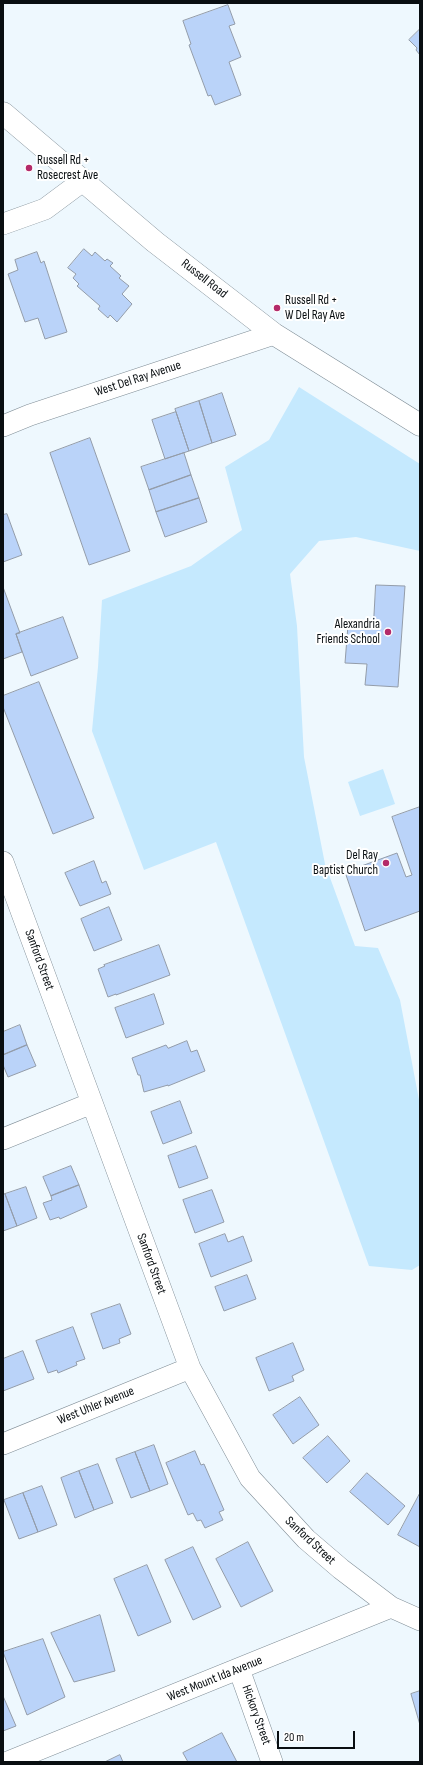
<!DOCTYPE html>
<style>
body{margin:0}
#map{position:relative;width:423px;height:1765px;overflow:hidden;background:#eef8fe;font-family:"Sofia Sans Condensed",sans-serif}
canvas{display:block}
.frame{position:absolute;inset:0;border:4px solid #090e11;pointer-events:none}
.scale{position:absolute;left:277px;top:1731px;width:78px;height:18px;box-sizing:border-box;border:2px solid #090e11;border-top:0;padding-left:5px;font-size:12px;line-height:14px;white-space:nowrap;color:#090e11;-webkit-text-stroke:3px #fff;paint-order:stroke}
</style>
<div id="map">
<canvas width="423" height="1765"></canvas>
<div class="frame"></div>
<div class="scale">20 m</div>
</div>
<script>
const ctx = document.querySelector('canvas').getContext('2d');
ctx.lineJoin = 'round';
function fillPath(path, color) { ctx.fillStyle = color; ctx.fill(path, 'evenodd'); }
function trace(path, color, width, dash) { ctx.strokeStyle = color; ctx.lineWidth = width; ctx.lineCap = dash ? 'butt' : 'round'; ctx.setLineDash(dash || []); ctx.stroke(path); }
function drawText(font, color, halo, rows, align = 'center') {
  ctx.font = font + ' "Sofia Sans Condensed",sans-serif'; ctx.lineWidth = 4; ctx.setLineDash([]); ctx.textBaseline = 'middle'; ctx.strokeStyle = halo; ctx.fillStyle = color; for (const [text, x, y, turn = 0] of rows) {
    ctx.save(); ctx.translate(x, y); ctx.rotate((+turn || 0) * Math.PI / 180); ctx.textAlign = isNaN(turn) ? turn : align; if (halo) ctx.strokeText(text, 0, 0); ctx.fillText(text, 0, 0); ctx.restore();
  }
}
fillPath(new Path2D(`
 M299 387 420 464V551L356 537 319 541 290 574 297 626 304 757 325 864 355 946 378 948 400 1000 420 1105V1265L412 1270 369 1266 216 842 144 870 92 731 98 667 102 600 191 566 242 530 225 467 269 440Z
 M383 769 395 804 360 816 348 782Z`), '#c5e9fe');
const building = new Path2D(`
 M228 5 235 24 229 26 241 57 229 62 241 95 215 105 211 95 208 96 189 45 191 44 183 21Z
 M420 29V55L416 50 417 48 409 40Z
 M84 249 92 256 95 252 105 261 107 259 113 263 110 266 121 276 119 278 129 286 122 294 132 304 117 322 110 315 108 318 98 309 100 306 77 286 79 284 73 278 76 274 68 268Z
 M37 252 41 263 44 261 67 332 45 339 38 318 25 322 8 274 18 270 15 260Z
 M222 393 236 435 212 443 199 401Z
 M199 401 212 443 189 451 175 409Z
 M176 412 189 451 165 459 152 420Z
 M90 438 130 551 89 565 50 453Z
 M184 453 191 475 149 490 141 467Z
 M191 475 199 498 156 512 149 490Z
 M199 498 207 522 165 537 156 512Z
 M7 514 22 555 3 562V515Z
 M376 585 405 586 398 687 365 685 367 664 345 663 348 625 373 626Z
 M3 587 20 633 16 634 22 652 3 659Z
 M63 617 78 658 31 676 16 634Z
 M39 682 94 818 53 834 3 707V696Z
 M420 807V911L365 931 345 872 397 853 406 877 412 875 392 817Z
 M94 861 102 883 106 881 111 894 80 906 65 873Z
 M109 907 122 940 94 951 81 919Z
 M159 945 170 975 116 995V994L108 997 98 969 105 966 104 965Z
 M154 994 164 1024 126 1038 115 1008Z
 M20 1025 27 1045 3 1055V1032Z
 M187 1041 191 1052 197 1050 205 1071 168 1086V1085L144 1092 140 1075H138L132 1058 166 1045 168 1048Z
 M27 1045 36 1066 8 1077 3 1065V1055Z
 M180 1101 192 1133 163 1144 151 1112Z
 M196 1146 208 1178 179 1188 168 1156Z
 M71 1166 79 1185 51 1196 43 1177Z
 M79 1185 87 1207 60 1219 59 1217 50 1220 43 1203 52 1200 51 1196Z
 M26 1187 37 1218 17 1226 5 1194Z
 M212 1190 224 1222 195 1233 183 1200Z
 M5 1194 17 1226 3 1231V1195Z
 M225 1234 228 1242 243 1236 252 1261 211 1277 199 1244Z
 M247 1275 256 1299 224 1311 215 1287Z
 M120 1304 131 1334 119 1339 120 1343 103 1349 91 1314Z
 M73 1327 85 1359 76 1362 77 1365 58 1373 57 1370 48 1373 36 1341Z
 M293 1343 304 1370 292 1376 294 1381 269 1391 256 1358Z
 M23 1351 34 1379 3 1391V1359Z
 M300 1397 319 1425 293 1444 273 1415Z
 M328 1436 350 1461 327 1483 303 1458Z
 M154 1445 168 1484 150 1491 135 1452Z
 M195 1451 201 1465 204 1464 224 1510 219 1512 223 1520 205 1528 201 1520 197 1521 193 1513 188 1515 166 1463Z
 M135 1452 150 1491 131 1498 116 1459Z
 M98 1464 113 1503 94 1510 79 1471Z
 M79 1471 94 1510 75 1518 61 1478Z
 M367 1473 405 1506 388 1525 350 1492Z
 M42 1486 57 1525 38 1532 23 1493Z
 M23 1493 38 1532 19 1539 4 1500Z
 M420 1493V1547L398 1535Z
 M248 1542 273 1591 241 1607 216 1559Z
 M193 1547 221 1607 193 1620 165 1560Z
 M147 1565 171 1622 138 1636 114 1579Z
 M100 1615 115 1671 74 1682 51 1633Z
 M43 1639 65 1697 27 1715 3 1652Z
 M420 1691V1725L411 1694Z
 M3 1696 16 1726 3 1731Z
 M222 1733 237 1762H188L183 1753Z
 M120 1755 123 1762H105Z`);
fillPath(building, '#bad3f9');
trace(building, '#939ca9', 1);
const minor = new Path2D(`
 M3 224 45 209 84 180
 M3 426 30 415 274 334
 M3 862 190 1368 250 1478 306 1539 341 1569 391 1607 420 1620
 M3 1139 92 1103
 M3 1444 190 1368
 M239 1669 272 1762
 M8 1762 391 1607`);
const tertiary = new Path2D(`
 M3 113 155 242 274 334 420 425`);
trace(minor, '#808e97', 22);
trace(tertiary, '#808e97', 23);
trace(minor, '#fff', 21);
trace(tertiary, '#fff', 22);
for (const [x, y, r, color] of [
 [29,168,4,"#b42a69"],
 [277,308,4,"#b42a69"],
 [388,632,4,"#b42a69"],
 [386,863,4,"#b42a69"]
]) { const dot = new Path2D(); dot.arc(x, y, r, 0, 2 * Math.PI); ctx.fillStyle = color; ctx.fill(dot); trace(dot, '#fff', 1.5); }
drawText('13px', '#090e11', '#fff', [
 ["Russell Rd +",37,161],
 ["Rosecrest Ave",37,176],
 ["Russell Rd +",285,301],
 ["W Del Ray Ave",285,316],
 ["Alexandria",380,625,"right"],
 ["Friends School",380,640,"right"],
 ["Del Ray",378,856,"right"],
 ["Baptist Church",378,871,"right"]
], 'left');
drawText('13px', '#090e11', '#fff', [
 ["Russell Road",204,279,38],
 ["West Del Ray Avenue",138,379,-18],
 ["Sanford Street",39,960,70],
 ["Sanford Street",151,1264,70],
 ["West Uhler Avenue",96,1406,-22],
 ["Sanford Street",310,1541,43],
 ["West Mount Ida Avenue",215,1679,-22],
 ["Hickory Street",256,1715,70]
]);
</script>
